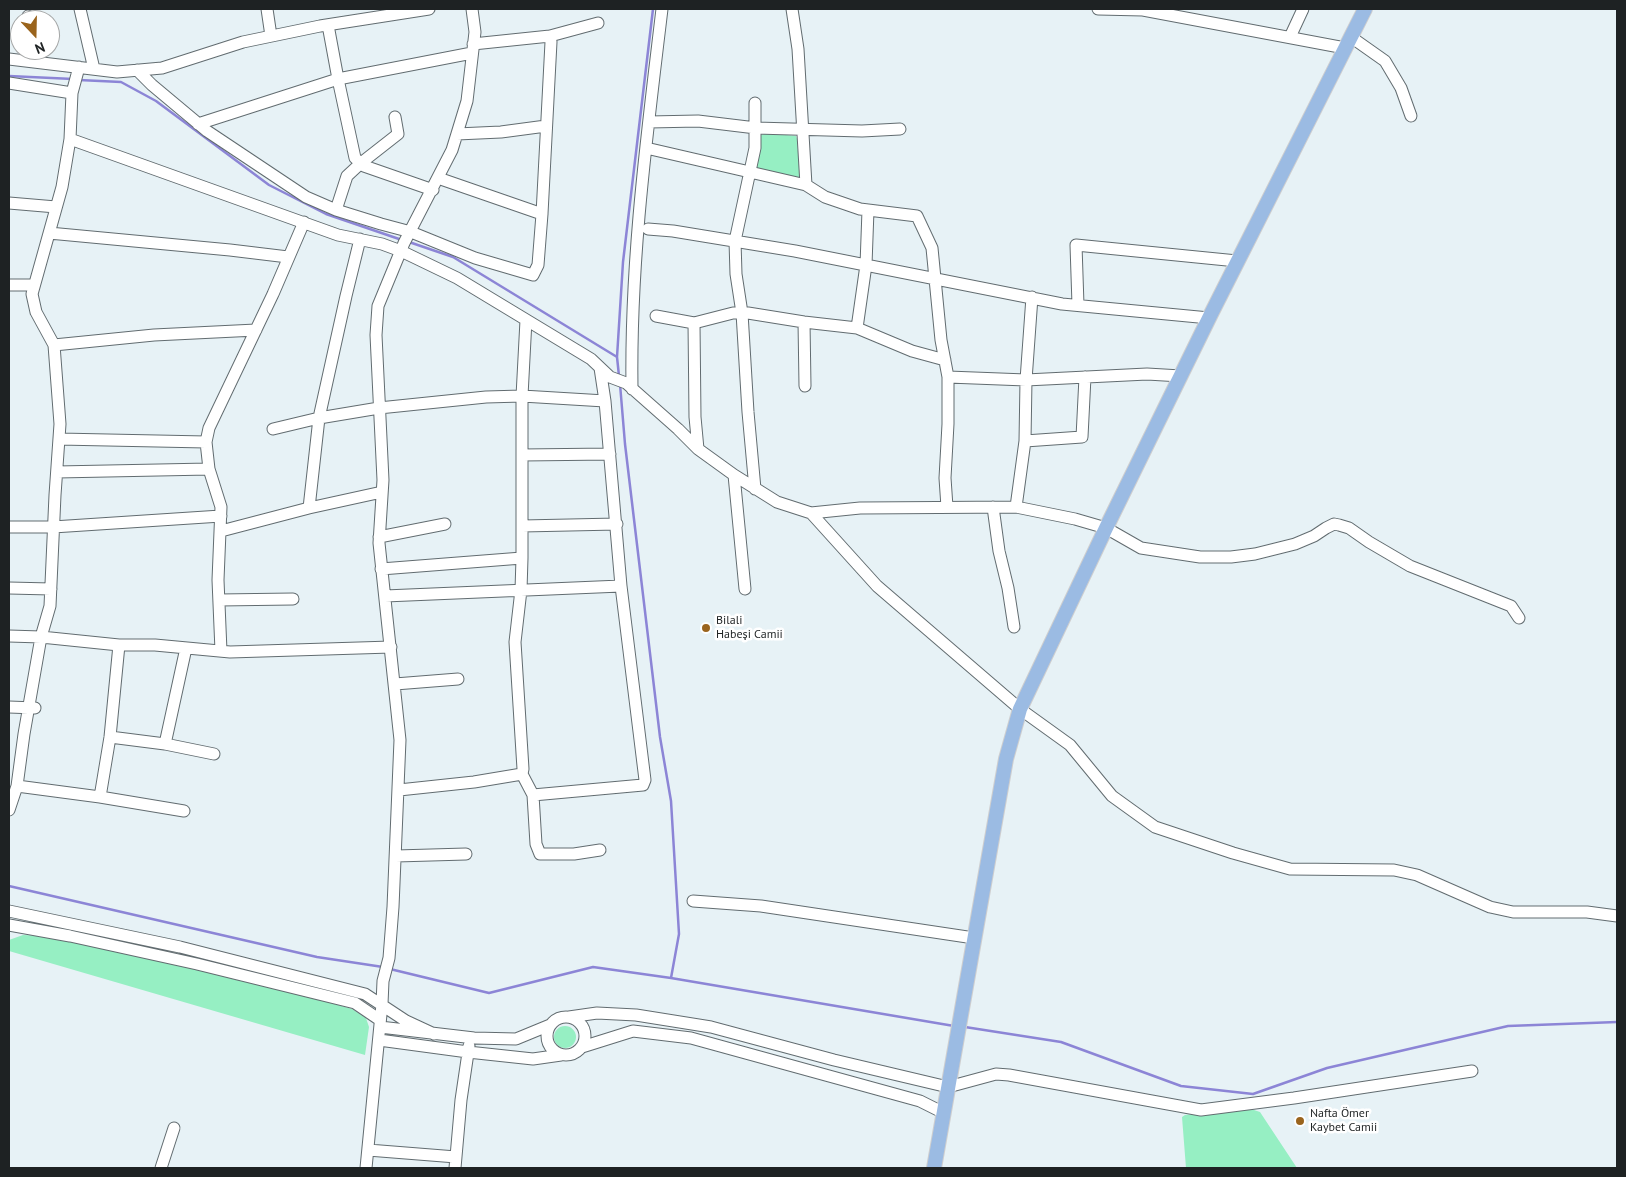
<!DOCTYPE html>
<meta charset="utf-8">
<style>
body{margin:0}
#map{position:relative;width:1626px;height:1177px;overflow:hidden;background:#e7f2f6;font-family:"PT Sans",sans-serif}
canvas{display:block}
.frame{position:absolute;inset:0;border:10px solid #1e2223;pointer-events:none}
.north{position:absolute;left:10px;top:10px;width:50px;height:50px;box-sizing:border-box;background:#fff;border:1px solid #a5a7a7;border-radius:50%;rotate:159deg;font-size:14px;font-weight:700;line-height:20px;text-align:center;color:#1e2223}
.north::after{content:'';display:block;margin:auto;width:18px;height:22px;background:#9a641d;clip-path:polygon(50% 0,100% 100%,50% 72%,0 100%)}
</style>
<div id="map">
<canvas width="1626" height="1177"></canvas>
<div class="frame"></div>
<div class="north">N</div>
</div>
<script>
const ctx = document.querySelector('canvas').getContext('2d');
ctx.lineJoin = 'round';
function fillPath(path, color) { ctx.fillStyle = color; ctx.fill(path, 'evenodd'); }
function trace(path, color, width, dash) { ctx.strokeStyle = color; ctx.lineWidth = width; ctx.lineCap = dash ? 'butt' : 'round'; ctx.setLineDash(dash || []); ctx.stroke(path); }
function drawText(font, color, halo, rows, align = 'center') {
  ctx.font = font + ' "PT Sans",sans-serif'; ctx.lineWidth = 5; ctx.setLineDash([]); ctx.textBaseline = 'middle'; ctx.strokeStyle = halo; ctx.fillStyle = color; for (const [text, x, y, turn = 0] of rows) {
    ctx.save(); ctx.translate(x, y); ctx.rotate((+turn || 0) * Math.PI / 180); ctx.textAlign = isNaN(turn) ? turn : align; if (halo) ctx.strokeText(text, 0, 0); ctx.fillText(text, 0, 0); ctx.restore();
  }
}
fillPath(new Path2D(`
 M767 133 796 136 797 139 800 177 796 180 756 171 759 136Z
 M23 935 46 936 262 983 352 1009 366 1018 369 1027 365 1055 9 951V940Z
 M554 1037a11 11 0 1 1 22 0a11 11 0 1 1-22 0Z
 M1248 1108 1260 1112 1297 1168H1186L1182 1117 1185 1115Z`), '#96efc3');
trace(new Path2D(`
 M9 76 73 79
 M79 80 121 82 156 101 269 185 326 214 402 240
 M409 242 453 257 617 357
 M619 376 617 357 623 262 653 9
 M620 384 625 444 660 737 671 801 679 934 671 978
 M9 886 317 957 383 967
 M390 969 489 993 593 967 671 978 954 1026
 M965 1027 1061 1042 1181 1086 1253 1094 1327 1068 1508 1026 1617 1022`), '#8c85d6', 2.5);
const minor = new Path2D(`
 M80 9 94 69
 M267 9 271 36
 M792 9 798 49 806 185
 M1098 9 1143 10 1345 48
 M27 20 28 16
 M328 25 338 79 355 158 364 166 433 190
 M1290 37 1303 9
 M1351 37 1385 61 1401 88 1411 116
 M473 44 550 36 598 23
 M9 59 117 72 162 68 243 42 320 26 429 9
 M137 70 152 85 207 131 306 197 336 210 381 224 411 232 475 258 533 275 538 265 542 214 551 42 550 36
 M9 83 72 93
 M649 122 698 121 756 128 862 131 900 129
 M198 124 338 79 472 53
 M457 134 501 132 546 126
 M70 139 338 235 382 244 401 251 457 278 591 359 610 377 626 383 678 429 698 449 734 475 777 502 811 513 860 508 1016 507 1075 519 1106 528 1141 548 1200 557H1231L1255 554 1295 544 1314 536 1326 528 1334 524 1339 525 1349 528 1369 542 1410 566 1511 606 1519 618
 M646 148 806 185 825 197 860 209 917 216 932 248 941 340 948 377V424L945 478 947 507
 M438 178 542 214
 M9 203 56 207
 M336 210 347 176 361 163 398 134 395 117
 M648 229 673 231 795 251 1062 304 1209 318
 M49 233 230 250 288 257
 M9 285H34
 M1078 305 1076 245 1237 261
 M656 316 694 323 733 313H748L804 322 857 328 912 351 945 360
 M526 320 522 396V558L521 590 515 642 523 769 522 774 533 795 536 844 540 854H574L600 850
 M804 322 805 386
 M694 323 695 417 698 449
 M857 328 866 265 868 210
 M54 345 154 335 256 330
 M600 368 605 401 621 586
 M948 377 1026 380 1147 374 1181 376
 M632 389C630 261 647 135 662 9
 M273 429 319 418 379 408 486 397 522 396 605 401
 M59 439 206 442
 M1025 441 1082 437 1085 377
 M522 455 610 454
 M57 472 209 469
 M734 475 745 589
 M755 489 748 412 742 313 736 274 735 241 755 148V103
 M993 507 999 551 1008 588 1014 627
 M1016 507 1025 441 1026 380 1032 297
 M309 508 319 418 346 296 360 239
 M811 513 877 586 1020 709 1070 745 1112 796 1155 827 1233 853 1290 869 1394 870 1417 875 1490 907 1513 912H1587L1617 916
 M522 526 617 524
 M9 527H53L221 516
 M221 531 309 508 382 492
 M379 537 445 524
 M381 569 522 558
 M9 588 51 589
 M385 596 621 586 645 780 643 785 533 795
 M219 600 293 599
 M9 636 41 637 119 645H155L230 652 391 647
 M119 645 110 737 100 797 184 811
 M221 651 218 580 221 507 209 469 206 442 209 428 273 294 304 222
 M395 684 458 679
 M9 707 35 708
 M110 737 165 744 214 754
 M165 744 186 648
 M17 786 24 734 41 637 50 606 55 495 60 424 54 345 36 312 32 294 62 187 70 139 72 93 79 67
 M399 790 474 782 522 774
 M9 810 17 786 100 797
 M396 856 466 854
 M693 901 761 906 974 938
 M9 911 180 947 365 994 406 1021 434 1034
 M9 925 70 936 197 964 355 1003 380 1020
 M547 1036a19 19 0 1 1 38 0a19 19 0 1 1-38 0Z
 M569 1017 597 1013 636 1015 711 1027 834 1060 948 1087 996 1074 1009 1075 1201 1110 1294 1098 1472 1071
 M380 1027 474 1038 516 1039 550 1025
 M379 1040 468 1052 533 1059 561 1055
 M582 1047 633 1031 691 1038 920 1101 944 1113
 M368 1150 456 1157
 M161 1168 174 1128
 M366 1168 382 1004 383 981 389 958 393 907 400 740 379 543 383 480 376 335 378 306 404 243 452 150 467 101 475 32 472 9
 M455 1168 461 1100 469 1046`);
const major = new Path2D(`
 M934 1168 1006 759 1020 709 1106 528 1211 314 1365 9`);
trace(minor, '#626c70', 13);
trace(major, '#cececf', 16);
trace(minor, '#fff', 11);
trace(major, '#9bbbe3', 14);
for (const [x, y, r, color] of [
 [706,628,5,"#9a641d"],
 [1300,1121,5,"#9a641d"]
]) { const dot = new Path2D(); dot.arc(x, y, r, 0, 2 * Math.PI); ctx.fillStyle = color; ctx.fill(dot); trace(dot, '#fff', 2); }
drawText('12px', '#1e2223', '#fff', [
 ["Bilali",716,621],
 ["Habeşi Camii",716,635],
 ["Nafta Ömer",1310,1114],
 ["Kaybet Camii",1310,1128]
], 'left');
</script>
